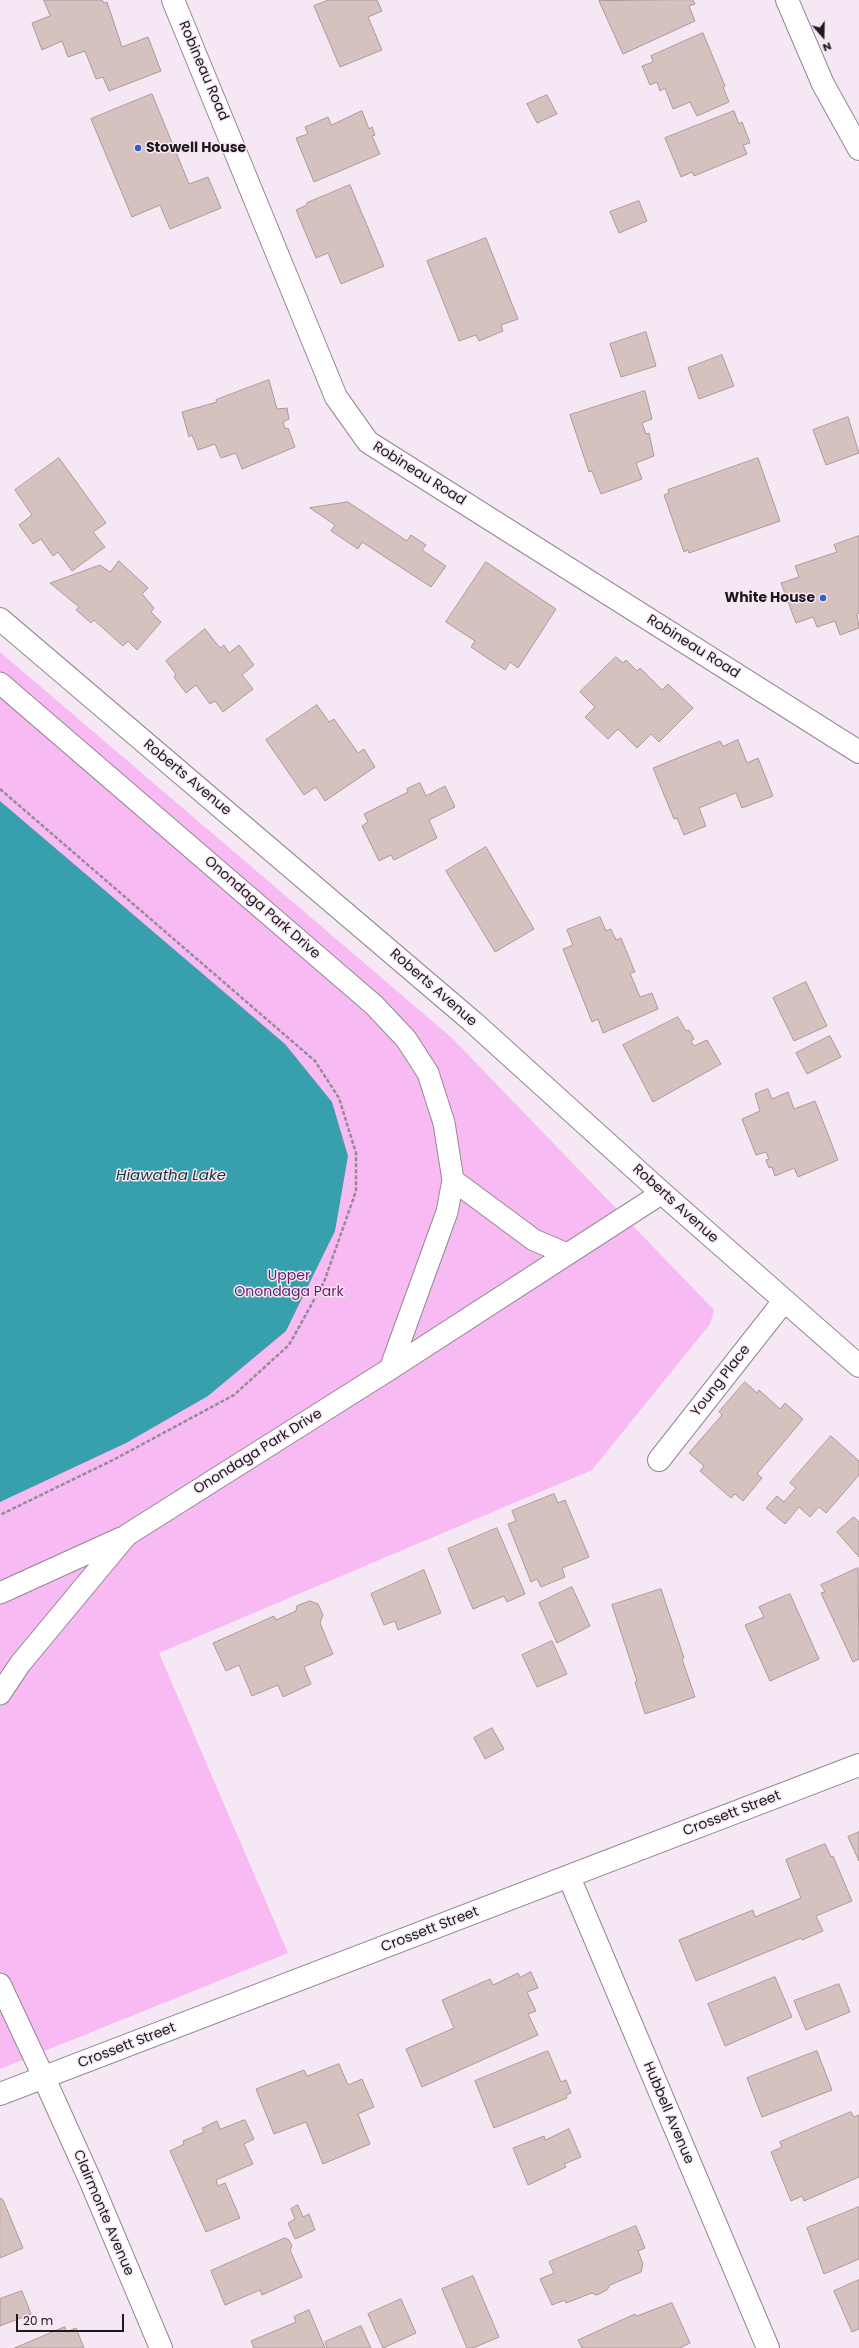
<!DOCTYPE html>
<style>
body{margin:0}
#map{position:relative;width:859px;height:2348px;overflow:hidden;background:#f5e7f4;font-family:Poppins,sans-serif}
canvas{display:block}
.north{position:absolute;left:803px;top:16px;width:40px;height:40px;-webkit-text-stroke:3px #f5e7f4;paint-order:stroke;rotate:160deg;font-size:11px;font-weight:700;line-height:16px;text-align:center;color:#1d181c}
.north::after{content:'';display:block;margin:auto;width:14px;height:18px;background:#1d181c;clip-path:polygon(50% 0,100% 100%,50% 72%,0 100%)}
.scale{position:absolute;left:16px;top:2314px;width:108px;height:18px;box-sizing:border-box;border:2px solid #1d181c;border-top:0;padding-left:5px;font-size:12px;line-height:14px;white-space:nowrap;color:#1d181c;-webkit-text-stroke:3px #f5e7f4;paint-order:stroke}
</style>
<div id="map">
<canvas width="859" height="2348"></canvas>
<div class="north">N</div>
<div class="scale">20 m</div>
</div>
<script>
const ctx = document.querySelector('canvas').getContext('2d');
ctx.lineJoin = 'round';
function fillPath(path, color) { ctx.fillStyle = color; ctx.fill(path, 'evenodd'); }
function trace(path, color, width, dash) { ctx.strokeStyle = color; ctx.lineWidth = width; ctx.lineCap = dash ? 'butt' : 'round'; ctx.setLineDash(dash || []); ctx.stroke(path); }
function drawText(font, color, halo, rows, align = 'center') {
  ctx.font = font + ' Poppins,sans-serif'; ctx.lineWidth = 3; ctx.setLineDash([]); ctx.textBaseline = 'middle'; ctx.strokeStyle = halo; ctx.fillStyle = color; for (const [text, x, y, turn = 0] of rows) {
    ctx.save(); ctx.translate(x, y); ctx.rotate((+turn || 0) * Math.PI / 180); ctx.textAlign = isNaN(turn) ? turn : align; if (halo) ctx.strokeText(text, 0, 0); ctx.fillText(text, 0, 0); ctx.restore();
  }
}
fillPath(new Path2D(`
 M0 652 452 1038 714 1310 710 1324 592 1470 159 1653 288 1953 0 2069Z`), '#f7baf2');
fillPath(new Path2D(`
 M0 801 285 1044 332 1102 348 1156 335 1231 286 1331 208 1396 126 1443 0 1502Z`), '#37a0ac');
const building = new Path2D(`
 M44 0H102L104 3 107 2 122 47 148 37 161 71 109 91 103 77 96 79 85 51 68 57 62 41 42 50 32 23 50 16Z
 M329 0H377L382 11 368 17 382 50 340 67 314 6Z
 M693 0 695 4 689 6 695 21 623 54 599 1Z
 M703 33 725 86 723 87 729 102 697 116 690 102 673 109 665 88 660 91 657 82 650 85 642 66 653 62 651 56Z
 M152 94 189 184 208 177 221 208 170 229 160 205 132 217 91 119Z
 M547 95 557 114 537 123 527 104Z
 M362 111 369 129 372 127 375 135 372 136 380 154 314 182 296 138 308 134 305 127 328 117 331 125Z
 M734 111 739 124 742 122 750 143 743 145 747 154 694 176 692 172 681 177 665 138Z
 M350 185 384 266 341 284 328 253 316 258 296 210 307 205V203Z
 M639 201 647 221 619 233 610 212Z
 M486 238 518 319 501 325 503 331 479 341 476 335 459 341 427 261Z
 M646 332 656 366 621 377 610 344Z
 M722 355 734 386 699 399 688 368Z
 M269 380 277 409 287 408 289 419 283 422 285 429 288 428 295 447 242 469 236 453 221 458 215 444 198 450 192 435 189 437 182 412 217 402 216 400Z
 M645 391 652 419 642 423 646 434 649 433 654 456 636 463 642 479 601 494 592 471 589 472 570 415Z
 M848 417 859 453 826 465 813 430Z
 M59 458 106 523 93 532 105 547 72 571 58 552 53 556 41 539 33 544 19 525 32 515 15 490Z
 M758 458 780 521 689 553 688 550 684 552 664 495 669 493 668 490Z
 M348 502 407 541 411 535 426 545 422 550 446 566 431 587 362 542 358 549 331 531 335 525 310 508Z
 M859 536V613L857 614 859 628 840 635 835 621 817 627 813 617 796 623 781 583 799 577 795 566 837 552 834 545Z
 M119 561 148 588 142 594 154 608 151 612 161 622 137 650 128 641 123 646 94 620 91 623 76 610 79 607 50 583 100 565 110 572Z
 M486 562 556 609 518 668 510 662 505 670 471 647 475 641 446 622Z
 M205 629 220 648 224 645 229 653 239 645 254 665 242 675 253 689 223 712 215 701 210 704 196 685 186 693 174 677 176 674 166 661Z
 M616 657 623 663 626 660 637 671 640 668 662 690 668 684 693 708 659 742 651 734 637 748 618 729 608 739 585 717 595 707 580 692Z
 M317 705 329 722 334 719 358 753 364 749 375 767 325 801 316 787 304 795 266 740Z
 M738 740 747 763 758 758 773 796 742 808 736 793 699 808 706 826 684 835 677 818 674 819 653 768 720 741 723 746Z
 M420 783 426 796 445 786 455 807 429 820 437 838 394 860 391 855 379 861 362 826 368 822 364 814 408 792 407 789Z
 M486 847 534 929 495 952 446 871Z
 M600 917 606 931 611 929 616 940 621 938 635 972 630 973 640 997 652 993 658 1009 603 1033 598 1019 592 1022 563 949 573 945 567 930Z
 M806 982 827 1026 794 1041 773 998Z
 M678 1017 686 1031 689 1030 694 1039 691 1041 694 1046 707 1040 721 1064 653 1102 623 1045Z
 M830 1036 841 1057 807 1074 796 1053Z
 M768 1089 772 1099 788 1092 794 1109 815 1101 838 1160 798 1177 794 1168 775 1176 772 1167 769 1168 766 1160 769 1159 766 1152 756 1155 742 1119 760 1111 755 1094Z
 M745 1382 757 1393 759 1390 780 1409 785 1403 803 1419 757 1474 762 1478 743 1501 735 1494 731 1498 700 1471 704 1466 689 1453 722 1415 719 1412Z
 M831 1436 859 1461V1475L826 1513 819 1507 810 1517 799 1507 785 1524 766 1508 777 1496 784 1502 796 1488 790 1483Z
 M554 1494 558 1503 565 1500 589 1557 562 1568 565 1577 541 1587 537 1579 531 1582 508 1524 516 1521 512 1511Z
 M854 1517 859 1522V1557L837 1532Z
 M497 1528 525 1594 507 1602 504 1596 473 1609 448 1549Z
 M858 1568 859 1659 853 1662 821 1593 825 1592 821 1585Z
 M424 1570 441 1613 398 1630 395 1621 384 1625 371 1594Z
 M572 1587 590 1626 557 1643 539 1603Z
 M661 1589 684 1658 682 1659 695 1697 645 1714 635 1682 637 1681 612 1605Z
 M790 1594 819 1659 770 1681 745 1625 764 1617 759 1607Z
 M310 1601 318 1604 323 1615 320 1623 333 1654 304 1667 311 1684 283 1697 278 1685 252 1696 239 1665 226 1671 213 1643 274 1616 276 1620 296 1611 297 1606Z
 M552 1641 567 1674 537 1687 522 1655Z
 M492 1728 504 1749 485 1759 474 1738Z
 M859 1832V1861L848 1837Z
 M825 1844 831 1857 833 1856 852 1901 816 1916 823 1931 802 1940 801 1938 696 1981 679 1940 753 1910 755 1917 801 1898 786 1860Z
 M531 1972 538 1988 527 1992 536 2011 528 2014 538 2035 422 2087 406 2049 454 2028 442 2000 490 1979 493 1985 518 1973 520 1977Z
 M775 1977 792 2017 725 2046 708 2004Z
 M839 1984 850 2012 806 2030 794 2001Z
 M548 2051 561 2082 566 2080 571 2093 566 2095 567 2098 494 2128 475 2081Z
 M817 2051 832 2090 762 2117 747 2078Z
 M339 2064 348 2085 362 2079 374 2107 358 2114 370 2144 323 2164 306 2122 274 2134 256 2089 304 2070 307 2076Z
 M851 2112 854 2117 859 2115V2177L804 2201 802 2196 791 2201 771 2152 782 2147 780 2142Z
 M245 2120 254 2139 244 2144 253 2164 216 2180 218 2186 225 2183 240 2218 206 2232 170 2151 184 2144 183 2141 204 2132 202 2128 217 2121 220 2129Z
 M569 2129 581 2157 564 2164 566 2167 528 2185 513 2148 544 2136 545 2140Z
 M0 2198 3 2200 23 2248 0 2258Z
 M298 2205 303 2217 309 2214 315 2230 295 2239 288 2223 295 2219 291 2209Z
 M859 2207V2259L824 2274 807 2228Z
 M636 2226 645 2248 638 2251 643 2264 641 2272 610 2285 607 2290 597 2295 592 2293 566 2303 565 2300 552 2305 540 2279 554 2273 549 2262Z
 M285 2238 289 2240 292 2246 290 2250 302 2277 262 2295 260 2290 225 2305 211 2271Z
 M473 2276 499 2337 473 2348H467L442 2289Z
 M859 2280V2329L852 2332 834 2291Z
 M22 2291 31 2314 0 2326V2299Z
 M401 2299 416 2333 383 2348 368 2314Z
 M672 2303 690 2343 680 2348H582L578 2340 635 2314 636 2316Z
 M309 2310 325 2348H254L251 2341 296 2322 294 2317Z
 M361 2326 371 2348H327L325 2342Z
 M65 2327 66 2332 76 2328 84 2348H15Z`);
fillPath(building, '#d5c1be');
trace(building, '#ac9997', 1);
const service = new Path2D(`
 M0 683 374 1005 406 1039 428 1073 444 1123 453 1180 447 1212 390 1369
 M453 1180 534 1240 567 1254
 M0 1593 121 1538
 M0 1694 20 1664 127 1535 390 1369 662 1193
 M0 1984 44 2078`);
const minor = new Path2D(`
 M173 0 336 397 368 442 859 752
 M787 0 823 84 859 149
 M0 619 473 1022 662 1193 859 1366
 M659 1460 784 1301
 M569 1877 768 2348
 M44 2078 91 2182 161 2348
 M0 2094 859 1765`);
trace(service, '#948793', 23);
trace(minor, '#948793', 24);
trace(new Path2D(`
 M0 789 315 1061 339 1098 356 1153V1191L324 1282 289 1345 234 1395 113 1460 0 1515`), '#958b94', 2.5, [4, 2]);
trace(service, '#fff', 21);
trace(minor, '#fff', 22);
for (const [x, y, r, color] of [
 [138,148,4,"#2d60ce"],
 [823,598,4,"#2d60ce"]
]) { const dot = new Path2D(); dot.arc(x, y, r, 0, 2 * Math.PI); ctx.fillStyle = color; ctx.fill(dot); trace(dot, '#f5e7f4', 1.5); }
drawText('14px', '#1d181c', '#f5e7f4', [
 ["Robineau Road",203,71,67],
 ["Robineau Road",419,474,32],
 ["Robineau Road",693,647,32],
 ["Roberts Avenue",187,778,40],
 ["Onondaga Park Drive",262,908,41],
 ["Roberts Avenue",433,988,41],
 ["Roberts Avenue",675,1204,42],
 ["Young Place",721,1381,-52],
 ["Onondaga Park Drive",258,1452,-32],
 ["Crossett Street",732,1814,-21],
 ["Crossett Street",430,1930,-21],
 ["Crossett Street",127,2046,-21],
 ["Hubbell Avenue",668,2113,67],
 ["Clairmonte Avenue",103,2213,67]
]);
drawText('bold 14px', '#1d181c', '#f5e7f4', [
 ["Stowell House",146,148],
 ["White House",815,598,"right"]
], 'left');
drawText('14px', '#6c1a6a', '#f5e7f4', [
 ["Upper",289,1276],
 ["Onondaga Park",289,1292]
]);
drawText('italic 15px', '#1c3437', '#f5e7f4', [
 ["Hiawatha Lake",171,1176]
]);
</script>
